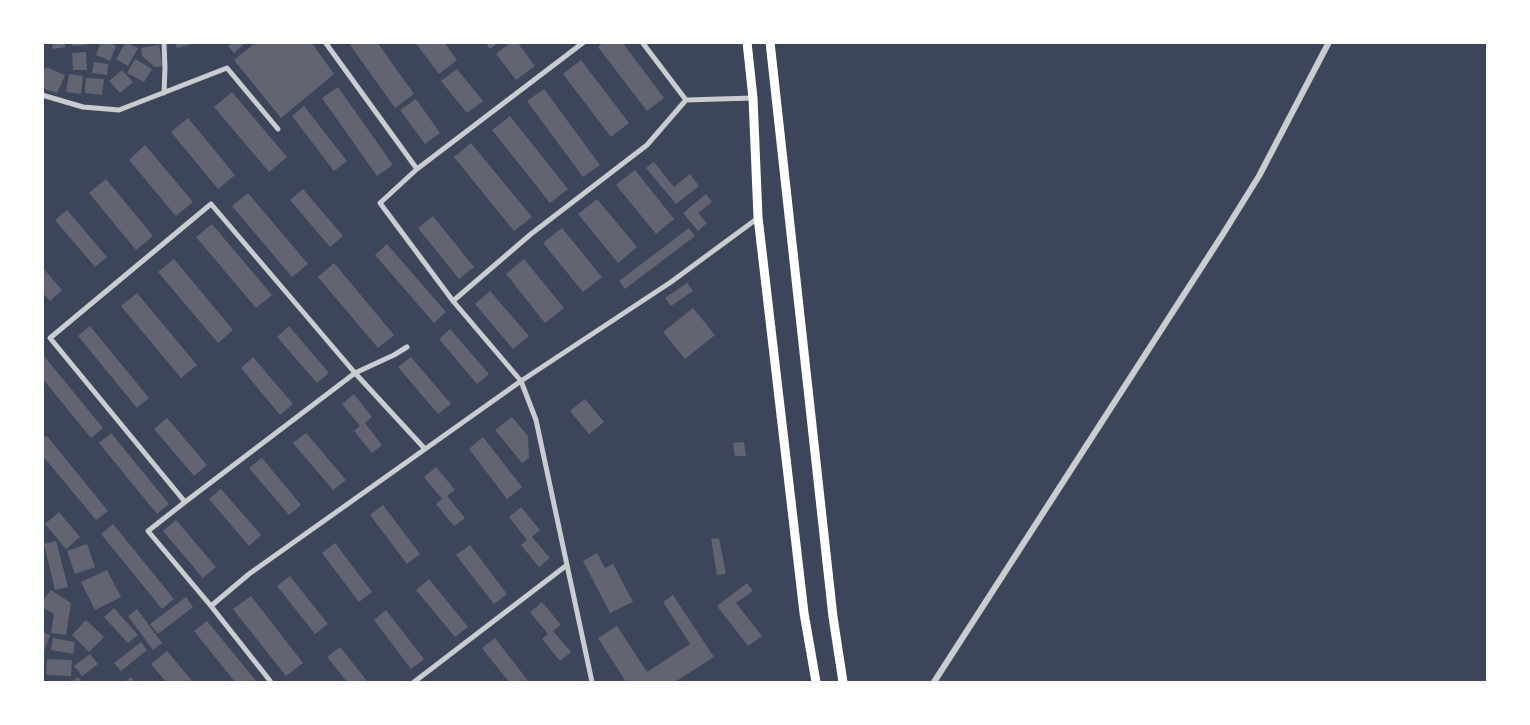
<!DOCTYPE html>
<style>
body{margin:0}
#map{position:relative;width:1530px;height:725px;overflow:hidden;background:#2d3142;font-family:Helvetica,sans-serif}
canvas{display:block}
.frame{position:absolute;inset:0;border:44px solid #fff;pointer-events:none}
</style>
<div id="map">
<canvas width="1530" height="725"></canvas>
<div class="frame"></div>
</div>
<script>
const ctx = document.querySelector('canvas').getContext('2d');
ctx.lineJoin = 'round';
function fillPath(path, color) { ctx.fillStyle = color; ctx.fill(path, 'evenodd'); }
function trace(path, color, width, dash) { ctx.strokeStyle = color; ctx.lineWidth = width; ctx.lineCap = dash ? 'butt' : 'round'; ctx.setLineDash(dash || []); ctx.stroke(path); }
fillPath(new Path2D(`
 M42 43H1487V682H43Z`), '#3c4559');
fillPath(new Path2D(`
 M52 42H65V47L53 49Z
 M72 42H87V45L72 46Z
 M101 42H108L116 46 110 61 96 55Z
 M126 42 138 48 128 66 116 59Z
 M175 42H194V43L177 48Z
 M232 42H246L234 53 228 46Z
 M256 42H311L334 74 281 118 234 60Z
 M348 42H377L414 94 395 108Z
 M415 42H444L457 60 439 74Z
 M485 42H499L490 49Z
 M511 42H517L535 66 516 80 496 54Z
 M604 42H622L664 98 647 111 598 47Z
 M159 45 163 66 155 67 142 56 141 48Z
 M86 52 87 70H73L72 53Z
 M135 59 152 69 144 82 127 73Z
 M581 60 629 123 611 137 563 74Z
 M94 62 108 64 107 75 92 73Z
 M46 67 65 75 57 93 42 88V70L44 71Z
 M457 69 483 101 467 113 441 81Z
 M122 70 133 82 120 93 109 81Z
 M69 74 83 76 81 94 66 92Z
 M86 78 104 79 102 95 85 93Z
 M338 87 393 165 377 176 322 98Z
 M544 89 600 165 583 177 527 101Z
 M232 92 287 157 269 172 214 107Z
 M416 99 440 133 425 144 400 110Z
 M304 106 347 161 334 171 292 116Z
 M510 116 568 189 550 203 492 130Z
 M188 118 235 175 218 189 171 132Z
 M471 143 532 217 514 231 454 157Z
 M145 145 193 202 176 216 129 160Z
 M654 162 674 187 690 174 699 186 676 204 646 168Z
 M635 170 674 219 656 234 616 185Z
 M106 179 153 236 136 250 89 193Z
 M303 189 343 236 330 247 290 200Z
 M248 193 308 264 292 277 232 206Z
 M706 194 712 202 698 213 707 223 698 231 683 213Z
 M597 199 637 247 618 263 578 214Z
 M67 210 107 257 95 267 55 220Z
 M433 216 474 267 459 279 418 228Z
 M212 224 272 295 256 308 196 237Z
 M562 228 602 277 583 292 543 243Z
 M689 228 695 236 625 289 619 281Z
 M387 244 446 312 434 323 375 255Z
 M174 259 233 330 218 343 158 272Z
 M524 259 564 308 545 323 506 274Z
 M334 263 394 335 378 348 318 277Z
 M42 267 62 290 50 301 42 292Z
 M687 283 693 291 671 306 665 298Z
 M490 291 529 336 513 349 475 304Z
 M137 293 197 365 181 378 121 306Z
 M693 308 715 335 685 359 663 332Z
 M90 326 149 398 137 408 78 336Z
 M289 326 329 373 317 383 277 337Z
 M450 329 489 374 477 384 439 339Z
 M44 356 103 428 91 438 42 378Z
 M253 357 293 404 280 415 241 368Z
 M411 357 451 404 438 414 398 367Z
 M354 394 372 417 365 423 382 445 372 453 354 431 360 426 342 404Z
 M585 399 604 422 589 434 570 411Z
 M512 417 528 436 529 458 522 463 495 430Z
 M167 418 207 465 194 476 154 429Z
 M111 433 169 504 157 514 99 443Z
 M306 433 346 480 333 490 293 443Z
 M47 436 108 511 96 520 42 455V439Z
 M483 437 522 487 507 499 469 449Z
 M744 442 746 456H735L733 443Z
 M262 458 301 505 289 515 249 468Z
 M436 467 455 490 447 496 465 518 454 526 436 504 442 499 424 477Z
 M221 489 261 535 249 546 209 499Z
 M383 505 420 554 407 564 370 515Z
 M521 507 540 530 532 537 550 558 539 567 521 545 527 540 509 517Z
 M59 512 80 537 66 549 45 524Z
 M176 520 216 567 203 578 163 531Z
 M113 524 174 599 162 609 101 534Z
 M719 538 726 574 717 575 711 539Z
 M56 541 68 587 55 590 44 544Z
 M335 543 372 592 359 602 322 553Z
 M87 544 95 567 75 574 67 551Z
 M470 545 507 594 494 604 456 555Z
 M597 553 605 568 613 564 633 602 610 613 583 561Z
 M107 570 121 597 95 610 81 582Z
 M290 576 328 624 315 634 277 586Z
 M429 579 468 627 455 637 416 590Z
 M747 583 753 591 736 603 762 636 748 646 717 606Z
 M51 590 71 603 66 635 51 633 54 614 42 607V602Z
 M673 595 714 657 675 682H626L598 638 617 626 647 672 690 644 663 602Z
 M251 596 303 663 286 676 233 609Z
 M186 597 193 607 158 634 150 624Z
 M542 602 561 625 553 631 571 652 560 661 542 639 548 634 530 612Z
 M114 608 138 635 128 643 104 617Z
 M137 609 162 643 153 650 128 616Z
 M386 610 424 659 411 669 374 620Z
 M86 620 104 637 89 652 72 635Z
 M207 621 257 682H235L194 631Z
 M42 632 50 635 44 651H42Z
 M53 638 75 642 73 654 51 650Z
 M495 638 529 682H509L482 648Z
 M141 642 147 650 121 671 114 663Z
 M340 647 368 682H347L327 657Z
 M167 651 193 682H166L151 664Z
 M90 654 98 664 82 676 74 666Z
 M47 659 72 660 71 676 46 675Z
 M78 677 82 682H71Z
 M131 677 135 682H125Z`), '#626471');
trace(new Path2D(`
 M164 42 165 68 164 93
 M325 42 417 169
 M642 42 686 100 753 98
 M42 95 83 107 119 110 227 68 278 129
 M453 301 531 234 647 145 686 100
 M185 502 355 373 394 355 407 347
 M211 606 249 574 521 381 453 301 380 203 417 169 584 42
 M271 682 211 606 148 531 185 502 50 338 211 204 355 373 425 449
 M414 682 567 565
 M592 682 536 420 521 381 671 282 758 218`), '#caccd0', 5);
trace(new Path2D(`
 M934 682 1223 234 1259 176 1329 42`), '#caccd0', 6);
trace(new Path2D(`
 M747 42 753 98 758 217 804 613 816 682
 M770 42 833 617 843 682`), '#fff', 9);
</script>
